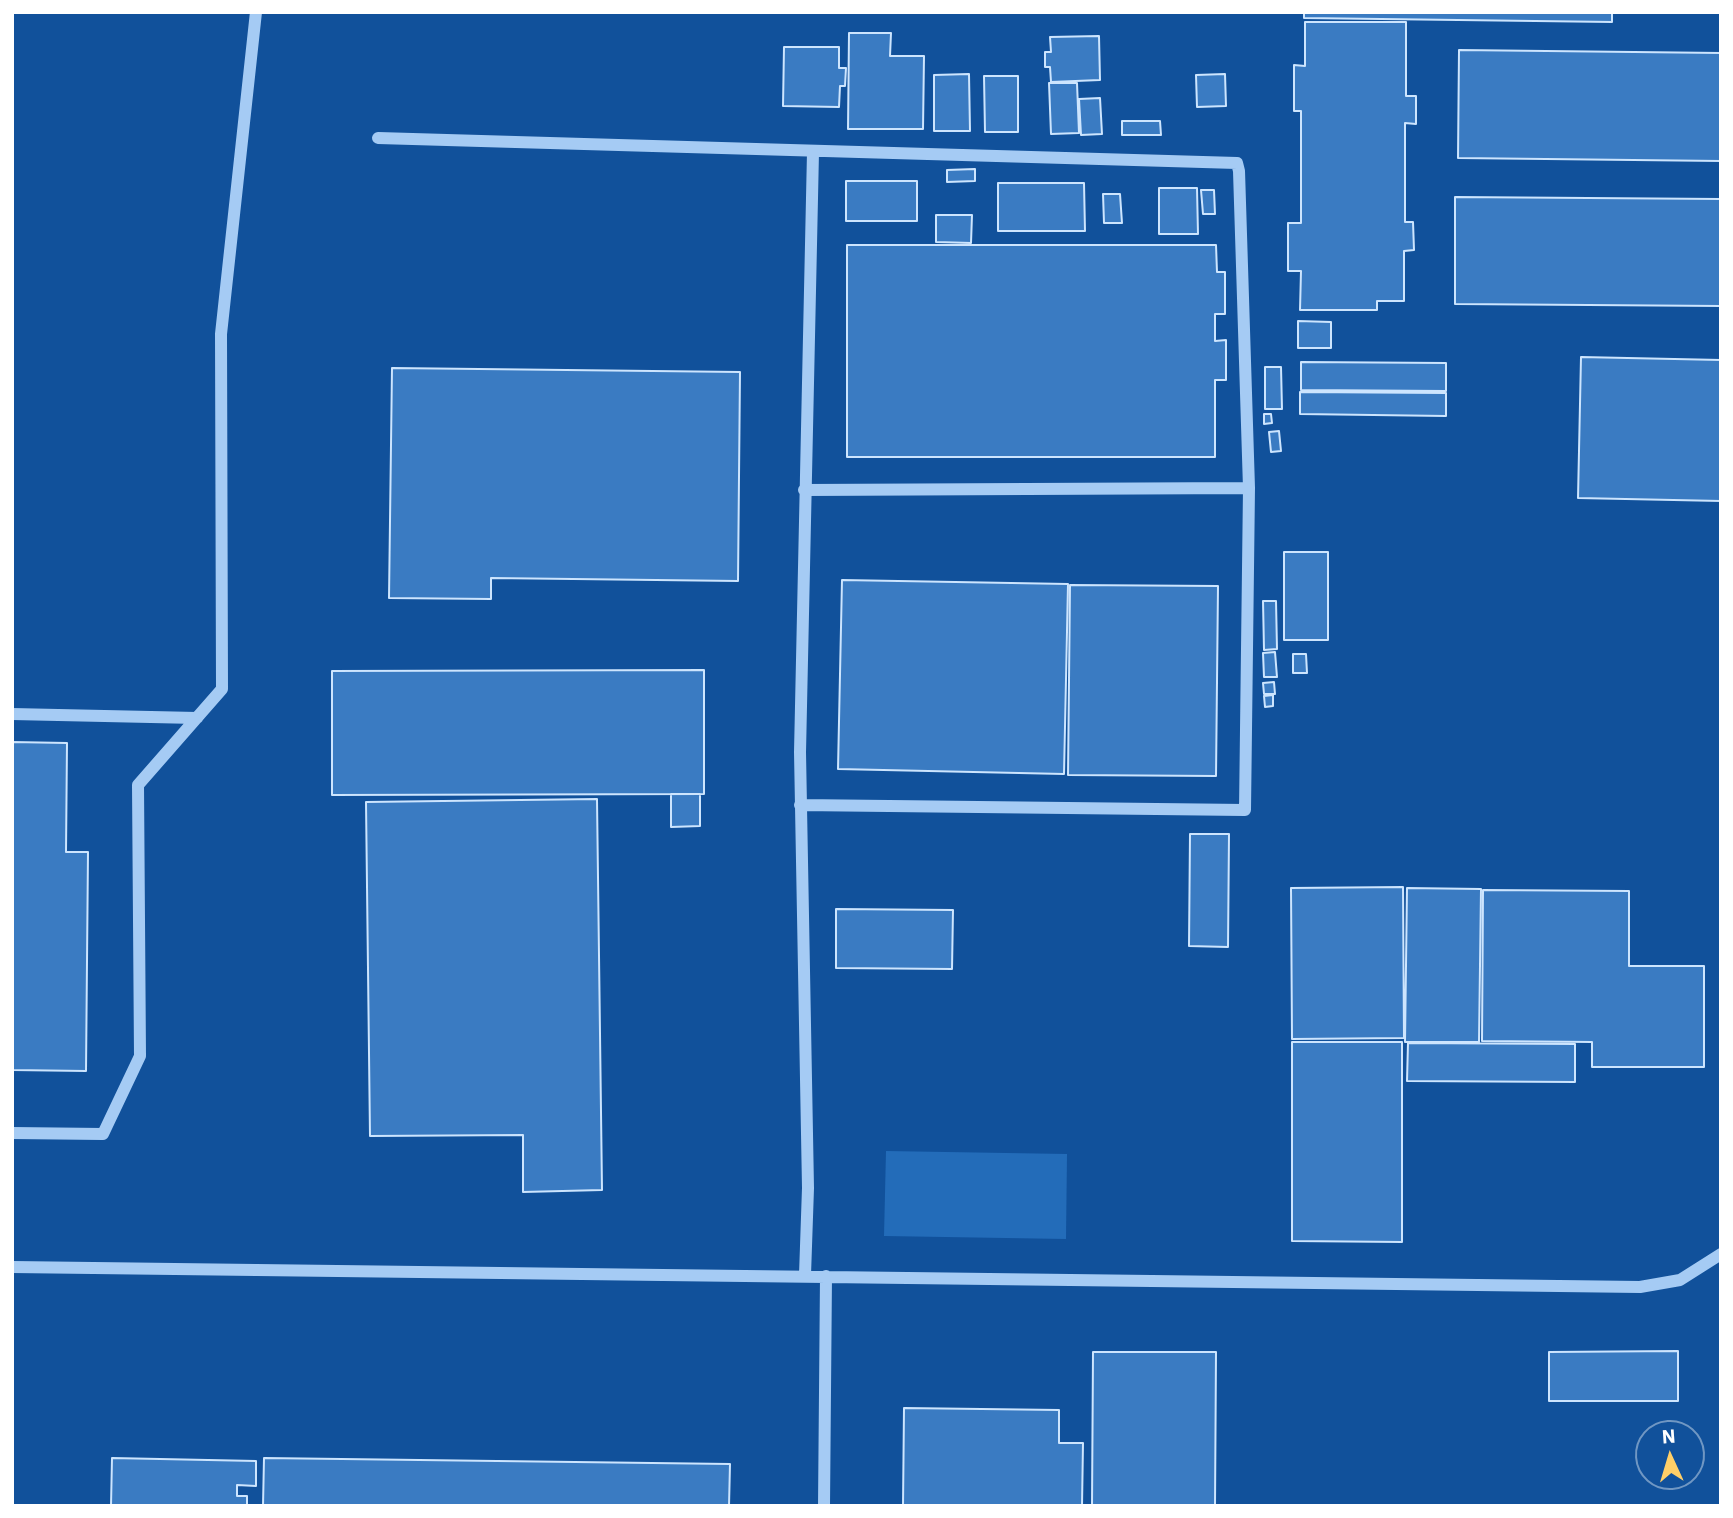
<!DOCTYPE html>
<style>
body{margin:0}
#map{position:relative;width:1733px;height:1518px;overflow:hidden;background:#11519b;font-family:"IBM Plex Sans",sans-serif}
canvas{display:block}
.frame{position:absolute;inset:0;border:14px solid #fff;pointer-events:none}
.north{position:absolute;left:1635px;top:1420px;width:70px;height:70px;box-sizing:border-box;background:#11519b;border:2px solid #7097c3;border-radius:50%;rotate:356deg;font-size:19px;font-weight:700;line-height:28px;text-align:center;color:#fff}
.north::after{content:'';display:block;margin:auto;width:24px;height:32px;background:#ffcf68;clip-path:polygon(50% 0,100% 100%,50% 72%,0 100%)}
</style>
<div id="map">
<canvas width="1733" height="1518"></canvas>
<div class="frame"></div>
<div class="north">N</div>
</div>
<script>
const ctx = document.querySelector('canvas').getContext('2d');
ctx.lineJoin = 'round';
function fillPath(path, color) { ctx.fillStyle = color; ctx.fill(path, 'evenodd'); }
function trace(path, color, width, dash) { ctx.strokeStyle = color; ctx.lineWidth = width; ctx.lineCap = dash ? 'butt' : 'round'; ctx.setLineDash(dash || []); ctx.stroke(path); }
fillPath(new Path2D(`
 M886 1151 1067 1154 1066 1239 884 1236Z`), '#236cb9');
const building = new Path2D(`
 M1304 12H1612V22L1304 18Z
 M1305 22H1406V96H1416V124L1405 123V222H1413L1414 250 1404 251V301H1377V310H1300L1301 271H1288V223H1301V111H1294V65L1305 66Z
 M849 33H891L890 56H924L923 129H848Z
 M1099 36 1100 80 1051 82 1050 67H1045V52H1051L1050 37Z
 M784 47H839V68H846L845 86H840L839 107 783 106Z
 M1459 50 1721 53V161L1458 158Z
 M969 74 970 131H934V75Z
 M1225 74 1226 106 1197 107 1196 75Z
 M984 76H1018V132H985Z
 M1049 83H1077L1079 133 1051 134Z
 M1100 98 1102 134 1081 135 1079 99Z
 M1122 121H1160L1161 135H1122Z
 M975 169V181L947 182V170Z
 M846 181H917V221H846Z
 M998 183H1084L1085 231H998Z
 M1159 188H1197L1198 234H1159Z
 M1201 190H1214L1215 214H1203Z
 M1103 194H1120L1122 223H1104Z
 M1455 197 1721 199V306L1455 304Z
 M936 215H972L971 243 936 242Z
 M847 245H1216L1217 272H1225V314H1215V341L1226 340V380H1215V457H847Z
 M1298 321 1331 322V348H1298Z
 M1581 357 1721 360V501L1578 498Z
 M1301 362 1446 363V391L1301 390Z
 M1265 367H1281L1282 409H1265Z
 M392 368 740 372 738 581 491 578V599L389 598Z
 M1300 392 1446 393V416L1300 414Z
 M1264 414H1271L1272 423 1264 424Z
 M1279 431 1281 451 1271 452 1269 432Z
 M1284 552H1328V640H1284Z
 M842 580 1068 584 1064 774 838 769Z
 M1070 585 1218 586 1216 776 1068 775Z
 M1263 601H1276L1277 649 1264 650Z
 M1275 652 1277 677H1264L1263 653Z
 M1293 654H1306L1307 673H1293Z
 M704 670V794L332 795V671Z
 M1274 682 1275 694H1264L1263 683Z
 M1273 695V706L1265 707 1264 696Z
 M12 742 67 743 66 852H88L86 1071 12 1070Z
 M671 794H700V826L671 827Z
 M597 799 602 1190 523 1192V1135L370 1136 366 802Z
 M1190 834H1229L1228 947 1189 946Z
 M1403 887 1404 1038 1292 1039 1291 888Z
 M1407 888 1481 889 1479 1042H1405Z
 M1483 890 1629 891V966H1704V1067H1592V1042L1482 1041Z
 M836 909 953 910 952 969 836 968Z
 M1292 1042H1402V1242L1292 1241Z
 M1408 1043 1575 1044V1082L1407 1081Z
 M1678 1351V1401H1549V1352Z
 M1093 1352H1216L1215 1506H1092Z
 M904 1408 1059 1410V1443H1083L1082 1506H903Z
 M112 1458 256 1461V1486L237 1485V1496H247V1506H111Z
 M264 1458 730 1464 729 1506H263Z`);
fillPath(building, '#3a7bc2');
trace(building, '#cde5fe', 2);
trace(new Path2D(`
 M378 138 1237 163 1239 171 1249 488 1245 810 800 805
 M804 490 1249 488
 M12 714 197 718
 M12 1133 103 1134 140 1056 138 785 222 689 221 334 256 12
 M12 1267 1640 1287 1680 1280 1721 1254
 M805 1275 808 1188 800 752 813 152
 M824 1506 826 1276`), '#a5cbf4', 12);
</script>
